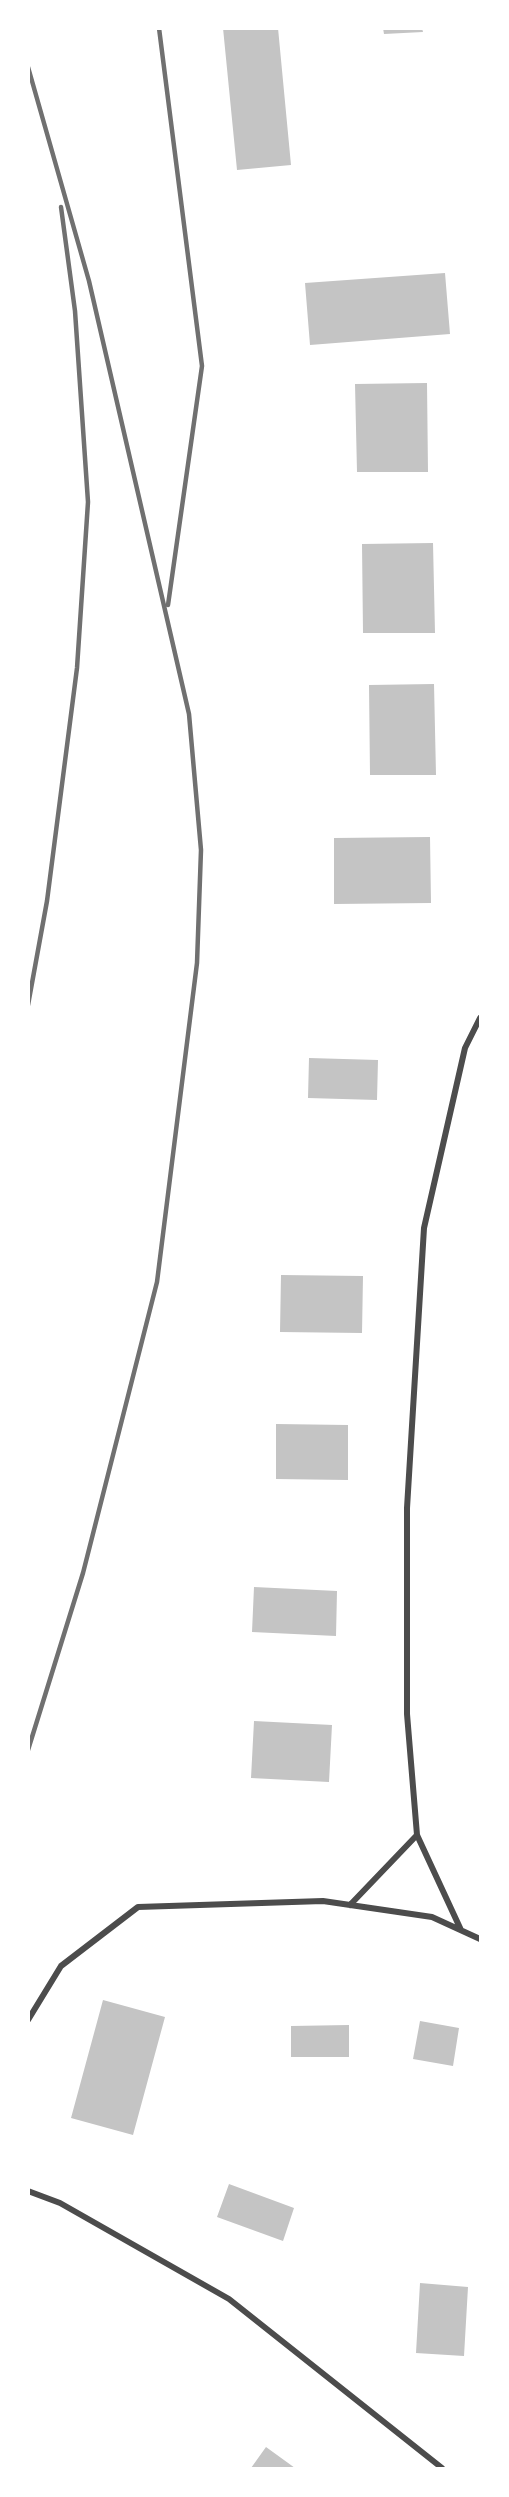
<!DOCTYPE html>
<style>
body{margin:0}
#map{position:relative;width:509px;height:2497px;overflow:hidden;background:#fff;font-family:Ubuntu,sans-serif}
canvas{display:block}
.frame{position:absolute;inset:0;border:30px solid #fff;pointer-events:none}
</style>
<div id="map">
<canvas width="509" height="2497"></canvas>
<div class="frame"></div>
</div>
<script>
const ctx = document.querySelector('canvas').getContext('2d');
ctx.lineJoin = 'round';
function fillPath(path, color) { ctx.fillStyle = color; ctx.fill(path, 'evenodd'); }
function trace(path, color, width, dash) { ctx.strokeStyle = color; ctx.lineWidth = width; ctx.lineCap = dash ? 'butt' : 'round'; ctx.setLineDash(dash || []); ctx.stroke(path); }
fillPath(new Path2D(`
 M223 28H278L291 165 237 170Z
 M383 28H422L423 32 384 34Z
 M445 273 450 334 310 345 305 283Z
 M427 383 428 472H357L355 384Z
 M433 543 435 633H363L362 544Z
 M434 684 436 775H370L369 685Z
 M430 837 431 903 334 904V838Z
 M309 1058 378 1060 377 1100 308 1098Z
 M281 1275 363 1276 362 1333 280 1332Z
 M276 1424 348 1425V1480L276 1479Z
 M254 1587 337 1591 336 1636 252 1632Z
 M254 1721 332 1725 329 1782 251 1778Z
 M103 2000 165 2017 133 2135 71 2118Z
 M420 2021 459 2028 453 2066 413 2059Z
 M349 2025V2057H291V2026Z
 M229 2184 294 2208 283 2241 217 2217Z
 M420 2283 468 2287 464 2356 416 2353Z
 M266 2447 295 2468H251Z`), '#c4c4c4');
trace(new Path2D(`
 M350 1905 417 1835
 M461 1930 417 1835 407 1714V1508L424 1228 465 1048 480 1018
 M28 2020 61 1966 138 1907 323 1901 432 1917 480 1939
 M28 2191 60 2203 229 2299 442 2468`), '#4c4c4c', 6);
trace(new Path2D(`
 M159 28 202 366 168 605
 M28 67 89 281 189 714 201 850 197 963 157 1282 83 1573 28 1750
 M28 1005 47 901 77 668 88 502 75 311 61 207`), '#707070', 4.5);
</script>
